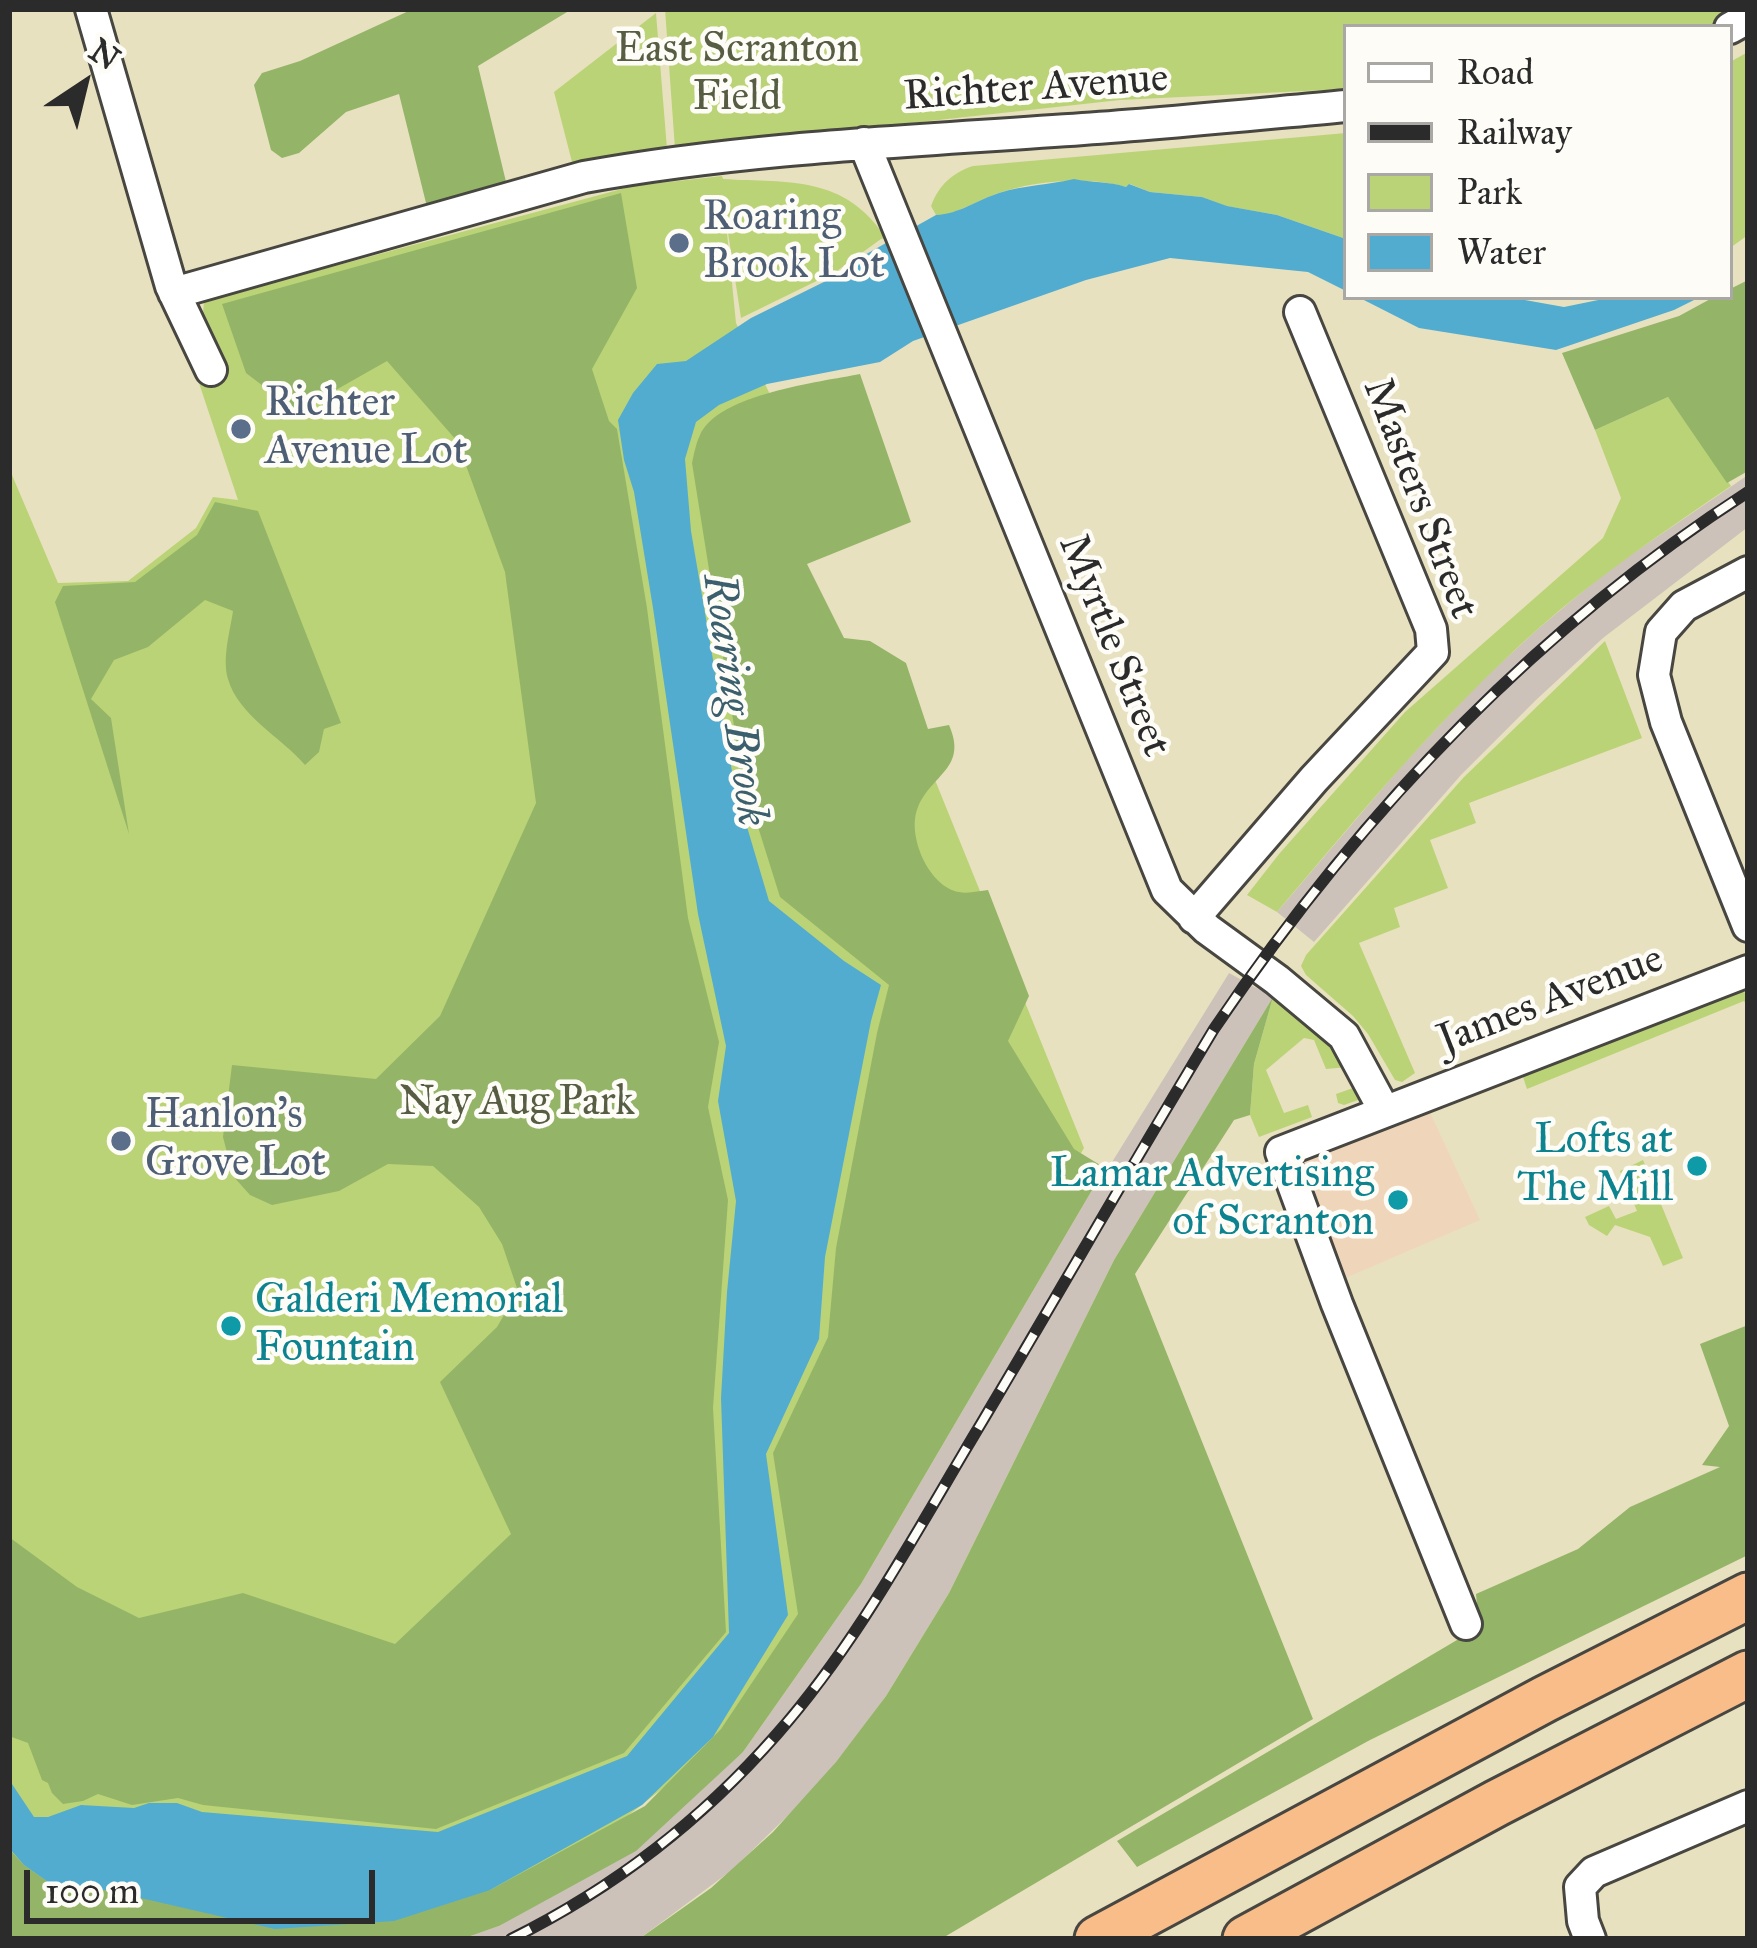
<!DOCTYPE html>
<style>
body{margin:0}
#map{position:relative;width:1757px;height:1948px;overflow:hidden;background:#e8e1bf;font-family:"IM FELL Great Primer",serif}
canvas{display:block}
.frame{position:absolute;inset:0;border:12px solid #2b2b2b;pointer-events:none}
.legend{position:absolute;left:1343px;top:24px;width:390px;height:276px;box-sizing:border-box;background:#fdfcf7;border:3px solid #a9a8a5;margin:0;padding:15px 21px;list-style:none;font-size:36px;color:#2b2b2b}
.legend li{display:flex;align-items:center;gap:24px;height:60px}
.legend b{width:60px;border:3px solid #a9a8a5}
.north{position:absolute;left:24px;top:24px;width:120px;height:120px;-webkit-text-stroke:9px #fdfcf7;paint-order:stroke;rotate:35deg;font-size:33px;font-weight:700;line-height:48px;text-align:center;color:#2b2b2b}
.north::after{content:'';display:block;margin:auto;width:42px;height:54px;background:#2b2b2b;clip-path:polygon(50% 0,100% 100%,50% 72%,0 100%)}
.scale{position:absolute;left:24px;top:1870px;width:351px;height:54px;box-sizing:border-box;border:6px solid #2b2b2b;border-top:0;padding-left:15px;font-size:36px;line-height:42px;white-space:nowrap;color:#2b2b2b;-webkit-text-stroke:9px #fdfcf7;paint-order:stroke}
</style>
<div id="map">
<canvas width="1757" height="1948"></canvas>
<div class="frame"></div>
<ul class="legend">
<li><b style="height:15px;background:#fff"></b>Road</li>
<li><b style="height:15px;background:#2b2b2b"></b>Railway</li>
<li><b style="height:33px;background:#bbd377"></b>Park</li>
<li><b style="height:33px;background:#52acd0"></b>Water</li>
</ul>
<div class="north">N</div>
<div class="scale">100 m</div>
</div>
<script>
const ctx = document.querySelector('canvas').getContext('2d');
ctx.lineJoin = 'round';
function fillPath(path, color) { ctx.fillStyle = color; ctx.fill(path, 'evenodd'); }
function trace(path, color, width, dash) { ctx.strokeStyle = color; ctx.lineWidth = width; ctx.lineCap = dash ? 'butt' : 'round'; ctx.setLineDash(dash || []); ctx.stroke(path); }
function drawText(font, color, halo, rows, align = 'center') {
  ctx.font = font + ' "IM FELL Great Primer",serif'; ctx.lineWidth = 9; ctx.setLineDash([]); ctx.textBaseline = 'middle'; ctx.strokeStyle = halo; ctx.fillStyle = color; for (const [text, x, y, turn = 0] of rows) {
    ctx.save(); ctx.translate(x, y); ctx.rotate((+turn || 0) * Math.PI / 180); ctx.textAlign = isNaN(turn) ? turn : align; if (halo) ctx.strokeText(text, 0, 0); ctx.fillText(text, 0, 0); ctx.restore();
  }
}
fillPath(new Path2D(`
 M1422 1095 1480 1220 1341 1280 1288 1155Z`), '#efd6bb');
fillPath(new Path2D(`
 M1748 475V527L1603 638 1536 700 1461 775 1314 942 1277 912 1404 763 1479 683 1539 628 1607 571Z
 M1229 973 1273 997 1114 1260 949 1593 886 1696 849 1746 812 1792 732 1870 639 1939H462L499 1926 743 1752 861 1584 1105 1168 1109 1167Z`), '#cdc2b9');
fillPath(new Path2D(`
 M665 9H1748L1726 27H1346V89L1120 100 675 149Z
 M656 13 667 149 572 162 554 92Z
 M1748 52V235L1730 248V62Z
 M1346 133V239L1277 215 1226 206 1202 197 1150 192 1130 184 1126 187C1087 176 1035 180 996 194 978 201 962 210 943 216L936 215 931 206C939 185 952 173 973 166Z
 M722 176 723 179C791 183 844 175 886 238L881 239 837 271 741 318 725 213 736 323 834 529 754 559 804 680 882 649 1084 1148 829 1588 753 1696 672 1781 611 1829 437 1922 9 1939V468L58 583 128 581 196 528 213 497 238 500 198 380 204 301 633 186Z
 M1668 397 1731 486C1665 531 1599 575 1539 628 1442 714 1360 814 1277 912L1247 895 1279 854 1405 712 1603 538 1621 498 1595 430Z
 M1605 641 1642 738 1469 803 1476 823 1430 840 1448 888 1394 908 1400 927 1359 943 1415 1073 1402 1082 1395 1080 1368 1034 1353 1016 1306 975 1301 966 1306 955 1464 777Z
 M1741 991 1748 994V1007L1744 1001 1527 1089 1522 1074Z
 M1273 997C1322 1028 1333 1041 1364 1089L1358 1100 1344 1105 1338 1103 1336 1094 1353 1088 1348 1067 1326 1069 1314 1040 1304 1038 1266 1070 1284 1113 1308 1105 1312 1117 1259 1137 1250 1115 1254 1064Z
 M1643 1160 1683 1258 1663 1266 1650 1237 1615 1225 1607 1236 1589 1225 1585 1217 1609 1206 1616 1219 1637 1211 1620 1171Z`), '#bbd377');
fillPath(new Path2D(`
 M413 9H572L478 66 508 190 428 211 399 94 346 112 299 153 282 158 271 150 254 85 262 73 300 61Z
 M621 193 637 288 592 369 609 421 617 429 647 608 688 918 719 1042 708 1107 728 1200 713 1408 726 1632 624 1753 436 1829 203 1805 178 1798 132 1805 98 1794 83 1801 63 1804 52 1793 48 1783 42 1780 28 1743 9 1736V1537L77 1587 139 1618 243 1593 395 1644 511 1534 440 1382 497 1327 518 1291 502 1244 479 1207 433 1166 388 1164 339 1191 272 1205 250 1195 233 1176 223 1137 232 1065 376 1079 440 1016 536 803 505 572 457 441 387 361 297 412 246 373 222 304Z
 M1748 280V471L1727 483 1668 397 1595 430 1562 353 1679 316 1714 297H1730V289Z
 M860 374 911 522 807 564 844 638 870 641 906 663 928 729 949 725C968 768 932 774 918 807 906 835 929 887 959 892 968 894 979 891 988 890L1029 996 1008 1041 1074 1149 1105 1168 861 1584 743 1752 636 1851 499 1926 462 1939H9V1849L24 1865 58 1889 490 1890 645 1806 721 1729 798 1614 773 1453 828 1337 836 1248 877 1033 889 985 780 897 742 776 692 463C694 454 696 443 700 435 718 394 820 382 860 374Z
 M215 502 258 511 341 723 324 729 319 752 305 765C282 738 238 715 228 679 222 658 230 632 233 611L205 600 148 647 114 660 91 699 111 718 129 834 55 602 63 586 135 582 197 535Z
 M1273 997 1254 1064 1250 1115 1234 1120 1135 1274 1313 1719 941 1939H639L711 1888 773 1832 836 1762 886 1696 949 1593 1114 1260Z
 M1748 1325V1555L1370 1740 1137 1867 1117 1841 1479 1627 1476 1594 1578 1549 1630 1507 1720 1467 1702 1465 1729 1426 1700 1344Z`), '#94b568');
fillPath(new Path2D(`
 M1074 179C1092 183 1108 181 1126 187L1129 184 1150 192 1202 197 1227 206 1277 215 1346 239V291L1308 272 1170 258 1086 280 913 341 880 362 767 384 719 405 696 422 685 459 691 531 734 783 769 901 844 961 881 985 871 1021 825 1257 819 1339 766 1454 788 1615 713 1737 642 1805 490 1890 394 1921 275 1929 106 1890 58 1889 24 1865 9 1848V1769L10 1781 34 1817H48L81 1805 134 1808 149 1803H177L202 1812 438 1832 627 1756 729 1633 721 1398 727 1292 736 1201 718 1101 726 1046 698 914 653 608 634 492 624 460 618 420 633 393 657 364 686 361 751 318 838 275 861 257 936 215C959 214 977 200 999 193 1024 185 1049 185 1074 179Z
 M1358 297H1508L1564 307 1613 297H1700L1674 310 1556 350 1419 328Z`), '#52acd0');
const minor = new Path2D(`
 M91 9 171 286 211 370
 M1730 28 1748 18
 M864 143 1167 890 1207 929 1277 980 1344 1036 1384 1110
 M174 293 584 177C749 147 916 141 1083 129 1171 123 1258 114 1346 106
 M1748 572 1684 606 1661 632 1654 675 1666 722 1748 926
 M1194 918 1314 779 1433 652 1431 629 1300 312
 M1466 1624 1337 1304 1281 1152 1748 971
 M1590 1939 1583 1921 1580 1887 1594 1872 1748 1806`);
const highway = new Path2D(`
 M1098 1939 1545 1699 1748 1596
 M1246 1939 1497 1803 1748 1674`);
trace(minor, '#474641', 36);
trace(highway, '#474641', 51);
trace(minor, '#fff', 30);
trace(highway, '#f8bd89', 45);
const rail = new Path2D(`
 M511 1939C612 1889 703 1819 777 1734 859 1641 918 1528 982 1422 1060 1291 1135 1160 1214 1029 1356 819 1533 630 1748 492`);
trace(rail, '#2b2b2b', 12);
trace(rail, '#fdfcf7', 8, [22]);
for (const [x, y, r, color] of [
 [679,243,12,"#5c6f8a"],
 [241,429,12,"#5c6f8a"],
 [121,1141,12,"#5c6f8a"],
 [1697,1166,12,"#0f9aa8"],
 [1398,1200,12,"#0f9aa8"],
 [231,1326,12,"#0f9aa8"]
]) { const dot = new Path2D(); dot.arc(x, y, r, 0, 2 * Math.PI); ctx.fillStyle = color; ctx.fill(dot); trace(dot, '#fdfcf7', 4.5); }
drawText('42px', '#565d42', '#fdfcf7', [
 ["East Scranton",737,51],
 ["Field",737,99],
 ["Nay Aug Park",517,1104]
]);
drawText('42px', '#2b2b2b', '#fdfcf7', [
 ["Richter Avenue",1036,89,-4],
 ["Masters Street",1419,499,69],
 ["Myrtle Street",1113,646,68],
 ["James Avenue",1551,1001,-21]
]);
drawText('42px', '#4e5e75', '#fdfcf7', [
 ["Roaring",703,219],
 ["Brook Lot",703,267],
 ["Richter",265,405],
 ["Avenue Lot",265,453],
 ["Hanlon's",145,1117],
 ["Grove Lot",145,1165]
], 'left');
drawText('42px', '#0d838f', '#fdfcf7', [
 ["Lofts at",1673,1142],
 ["The Mill",1673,1190],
 ["Lamar Advertising",1374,1176],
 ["of Scranton",1374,1224],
 ["Galderi Memorial",255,1302,"left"],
 ["Fountain",255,1350,"left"]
], 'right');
drawText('italic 45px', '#3b5f6d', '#fdfcf7', [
 ["Roaring Brook",733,700,82]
]);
</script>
